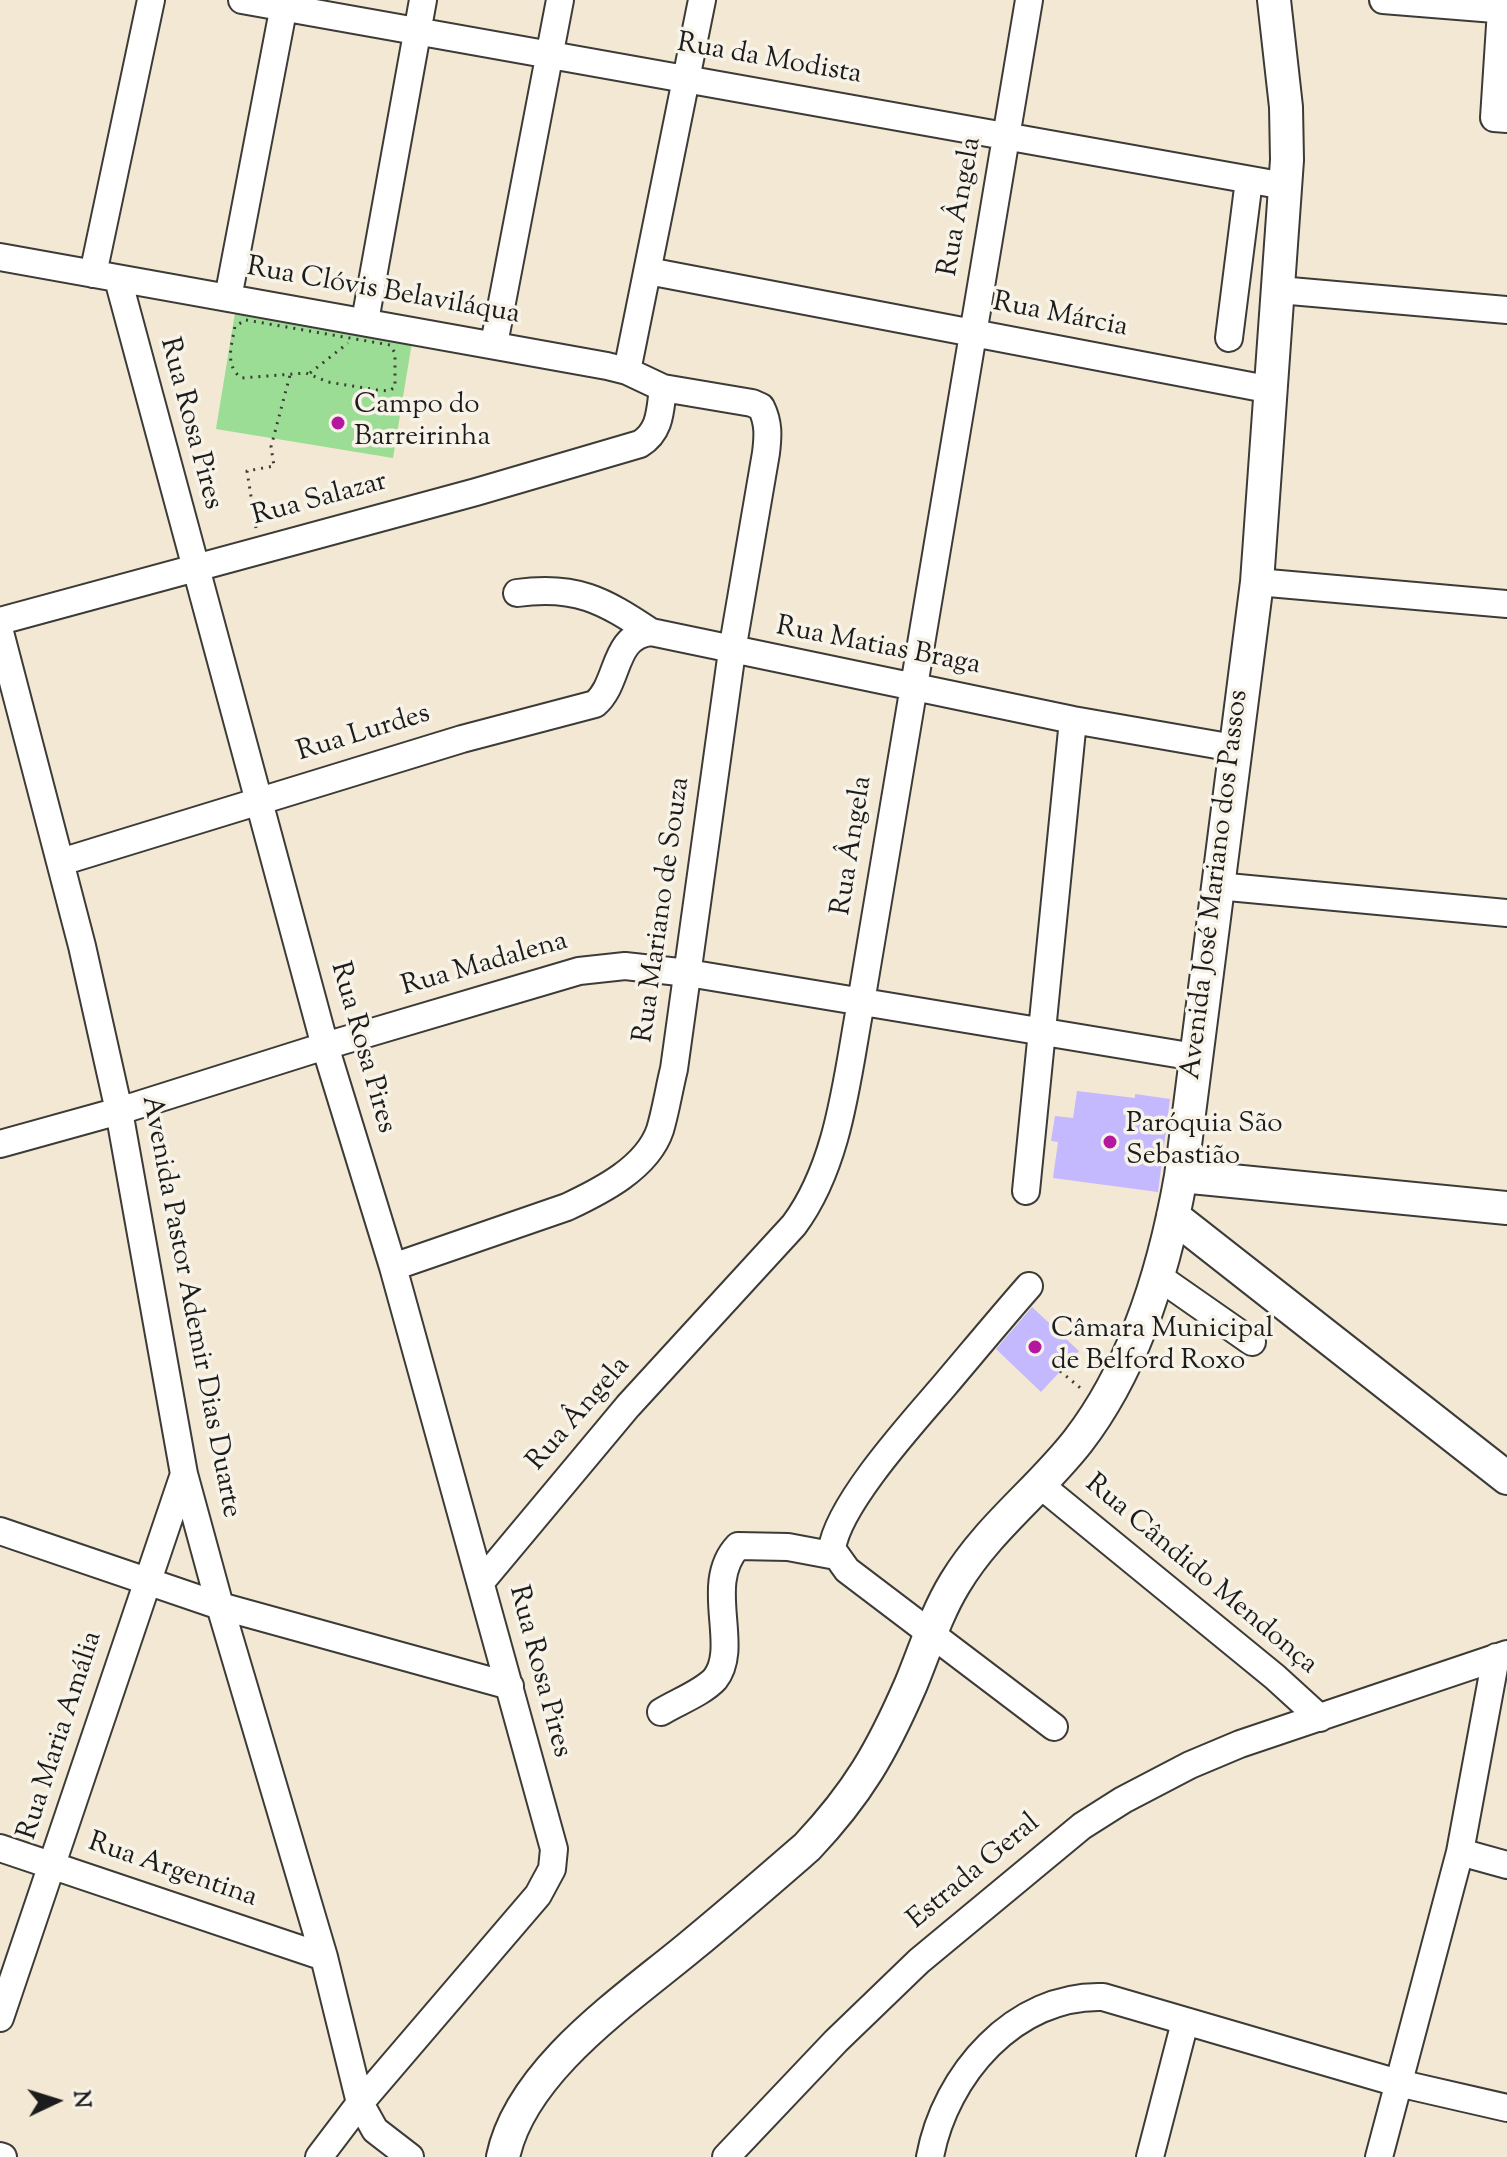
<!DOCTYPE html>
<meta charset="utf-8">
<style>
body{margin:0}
#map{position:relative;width:1507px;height:2157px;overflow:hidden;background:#f3e8d3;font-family:"Sorts Mill Goudy",serif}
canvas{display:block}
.north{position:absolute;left:16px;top:2061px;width:80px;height:80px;-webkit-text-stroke:6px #f7f3e8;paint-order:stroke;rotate:86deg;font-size:22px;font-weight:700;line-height:32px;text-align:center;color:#1c1c1c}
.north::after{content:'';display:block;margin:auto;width:28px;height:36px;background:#1c1c1c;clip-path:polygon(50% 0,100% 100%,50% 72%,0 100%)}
</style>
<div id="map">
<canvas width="1507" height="2157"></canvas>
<div class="north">N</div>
</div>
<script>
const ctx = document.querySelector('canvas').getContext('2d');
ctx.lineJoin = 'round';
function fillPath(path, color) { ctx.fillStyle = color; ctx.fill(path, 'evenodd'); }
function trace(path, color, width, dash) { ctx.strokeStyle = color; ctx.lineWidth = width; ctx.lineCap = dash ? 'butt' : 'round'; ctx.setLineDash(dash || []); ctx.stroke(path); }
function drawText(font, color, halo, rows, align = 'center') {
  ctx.font = font + ' "Sorts Mill Goudy",serif'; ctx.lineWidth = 7; ctx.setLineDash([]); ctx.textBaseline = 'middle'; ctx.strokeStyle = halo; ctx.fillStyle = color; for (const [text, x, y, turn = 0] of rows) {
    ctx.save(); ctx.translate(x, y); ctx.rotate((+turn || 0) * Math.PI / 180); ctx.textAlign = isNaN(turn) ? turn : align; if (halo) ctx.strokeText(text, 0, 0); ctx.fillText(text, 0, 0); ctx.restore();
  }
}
fillPath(new Path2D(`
 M235 313 412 342 393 458 216 429Z`), '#9bdd94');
fillPath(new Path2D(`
 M1077 1091 1135 1098V1094L1170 1099 1158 1192 1053 1178 1058 1142 1051 1141 1055 1116 1073 1118Z
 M1032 1307 1079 1351 1041 1392 996 1349Z`), '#c4b8fe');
const minor = new Path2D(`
 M242 0 1285 186
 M1383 0 1507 10
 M1501 10 1494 118 1507 119
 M0 257 607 366 627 371 663 388 752 403 761 407C769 423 768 436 766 453L732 651 674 1069C669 1089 666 1110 660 1130 647 1168 601 1191 567 1207L393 1267
 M648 271 1272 390
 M93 274 151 0
 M118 279 325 1046 393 1267 554 1849 552 1869 538 1895 360 2103 319 2157
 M1279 290 1507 310
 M228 298 285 0
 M365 321 423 0
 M1229 338 1249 180
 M494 344 560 0
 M627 371 702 0
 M1257 582 1507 604
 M517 593C576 585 603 600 651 632L1073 720 1234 748
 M0 621 476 492 640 444C661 431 660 410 663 388
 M0 632 82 946 119 1111 184 1474 220 1606 324 1957 360 2103 375 2130 410 2157
 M61 862 462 739 595 704C620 683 612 636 651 632
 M1217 886 1507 913
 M0 1144 119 1111 325 1046 579 971 625 966 688 973 1195 1057
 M1026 1191 1073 720
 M1156 1275 1252 1342
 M1029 1286C1000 1319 972 1353 944 1386 914 1421 838 1504 832 1549L847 1570 1054 1727
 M1039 1484 1275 1677 1320 1718
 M0 1531 220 1606 510 1686
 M481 1582 628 1406 794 1225C840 1163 847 1076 861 1002L1029 0
 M661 1712C677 1702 702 1693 715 1679 741 1646 702 1584 738 1546L788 1547 836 1556
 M0 1848 324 1957
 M1460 1852 1507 1865
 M0 2018 184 1474
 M0 2156 3 2157
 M726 2157 836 2041 919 1961 1082 1826 1123 1800 1190 1765 1240 1744 1507 1654
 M930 2157C945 2075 1015 1994 1103 1997L1398 2083 1507 2108
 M1150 2157 1185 2022
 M1379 2157 1460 1852 1496 1657`);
const major = new Path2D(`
 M1181 1176 1507 1208
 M1173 1216 1507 1478
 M503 2157C521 2070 626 2000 691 1946 730 1914 769 1880 807 1847 858 1793 882 1751 911 1684 925 1650 936 1614 955 1583 988 1528 1039 1491 1078 1441 1135 1367 1165 1267 1181 1176L1257 582 1287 160 1286 107 1274 0`);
trace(minor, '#3c3b37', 30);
trace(major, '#3c3b37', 36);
trace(new Path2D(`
 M246 320 390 345 395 353V387L389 391 377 390 328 382 306 373 241 378C224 364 232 345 235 326Z
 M310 373 348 343
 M256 528 247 471 274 466 271 447 290 375
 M1060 1371 1084 1391`), '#3c3b37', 3, [2, 6]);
trace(minor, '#fff', 26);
trace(major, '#fff', 32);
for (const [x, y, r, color] of [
 [338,423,8,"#b5179e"],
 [1110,1142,8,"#b5179e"],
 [1035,1347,8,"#b5179e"]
]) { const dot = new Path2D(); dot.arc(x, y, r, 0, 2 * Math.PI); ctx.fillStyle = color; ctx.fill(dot); trace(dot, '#f7f3e8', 3); }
drawText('28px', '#1c1c1c', '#f7f3e8', [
 ["Rua da Modista",769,61,10],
 ["Rua Ângela",962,207,-80],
 ["Rua Clóvis Belaviláqua",383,293,10],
 ["Rua Márcia",1060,317,11],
 ["Rua Rosa Pires",189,424,75],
 ["Rua Salazar",320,501,-15],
 ["Rua Matias Braga",878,648,11],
 ["Rua Lurdes",364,735,-17],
 ["Rua Ângela",854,846,-81],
 ["Avenida José Mariano dos Passos",1217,885,-83],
 ["Rua Mariano de Souza",664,910,-82],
 ["Rua Madalena",485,966,-16],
 ["Rua Rosa Pires",361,1048,74],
 ["Avenida Pastor Ademir Dias Duarte",189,1307,79],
 ["Rua Ângela",580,1415,-49],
 ["Rua Cândido Mendonça",1200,1576,40],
 ["Rua Rosa Pires",538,1672,75],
 ["Rua Maria Amália",62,1736,-72],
 ["Rua Argentina",172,1872,19],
 ["Estrada Geral",975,1873,-40]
]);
drawText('28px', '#1c1c1c', '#f7f3e8', [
 ["Campo do",354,407],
 ["Barreirinha",354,439],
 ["Paróquia São",1126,1126],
 ["Sebastião",1126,1158],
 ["Câmara Municipal",1051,1331],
 ["de Belford Roxo",1051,1363]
], 'left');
</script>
